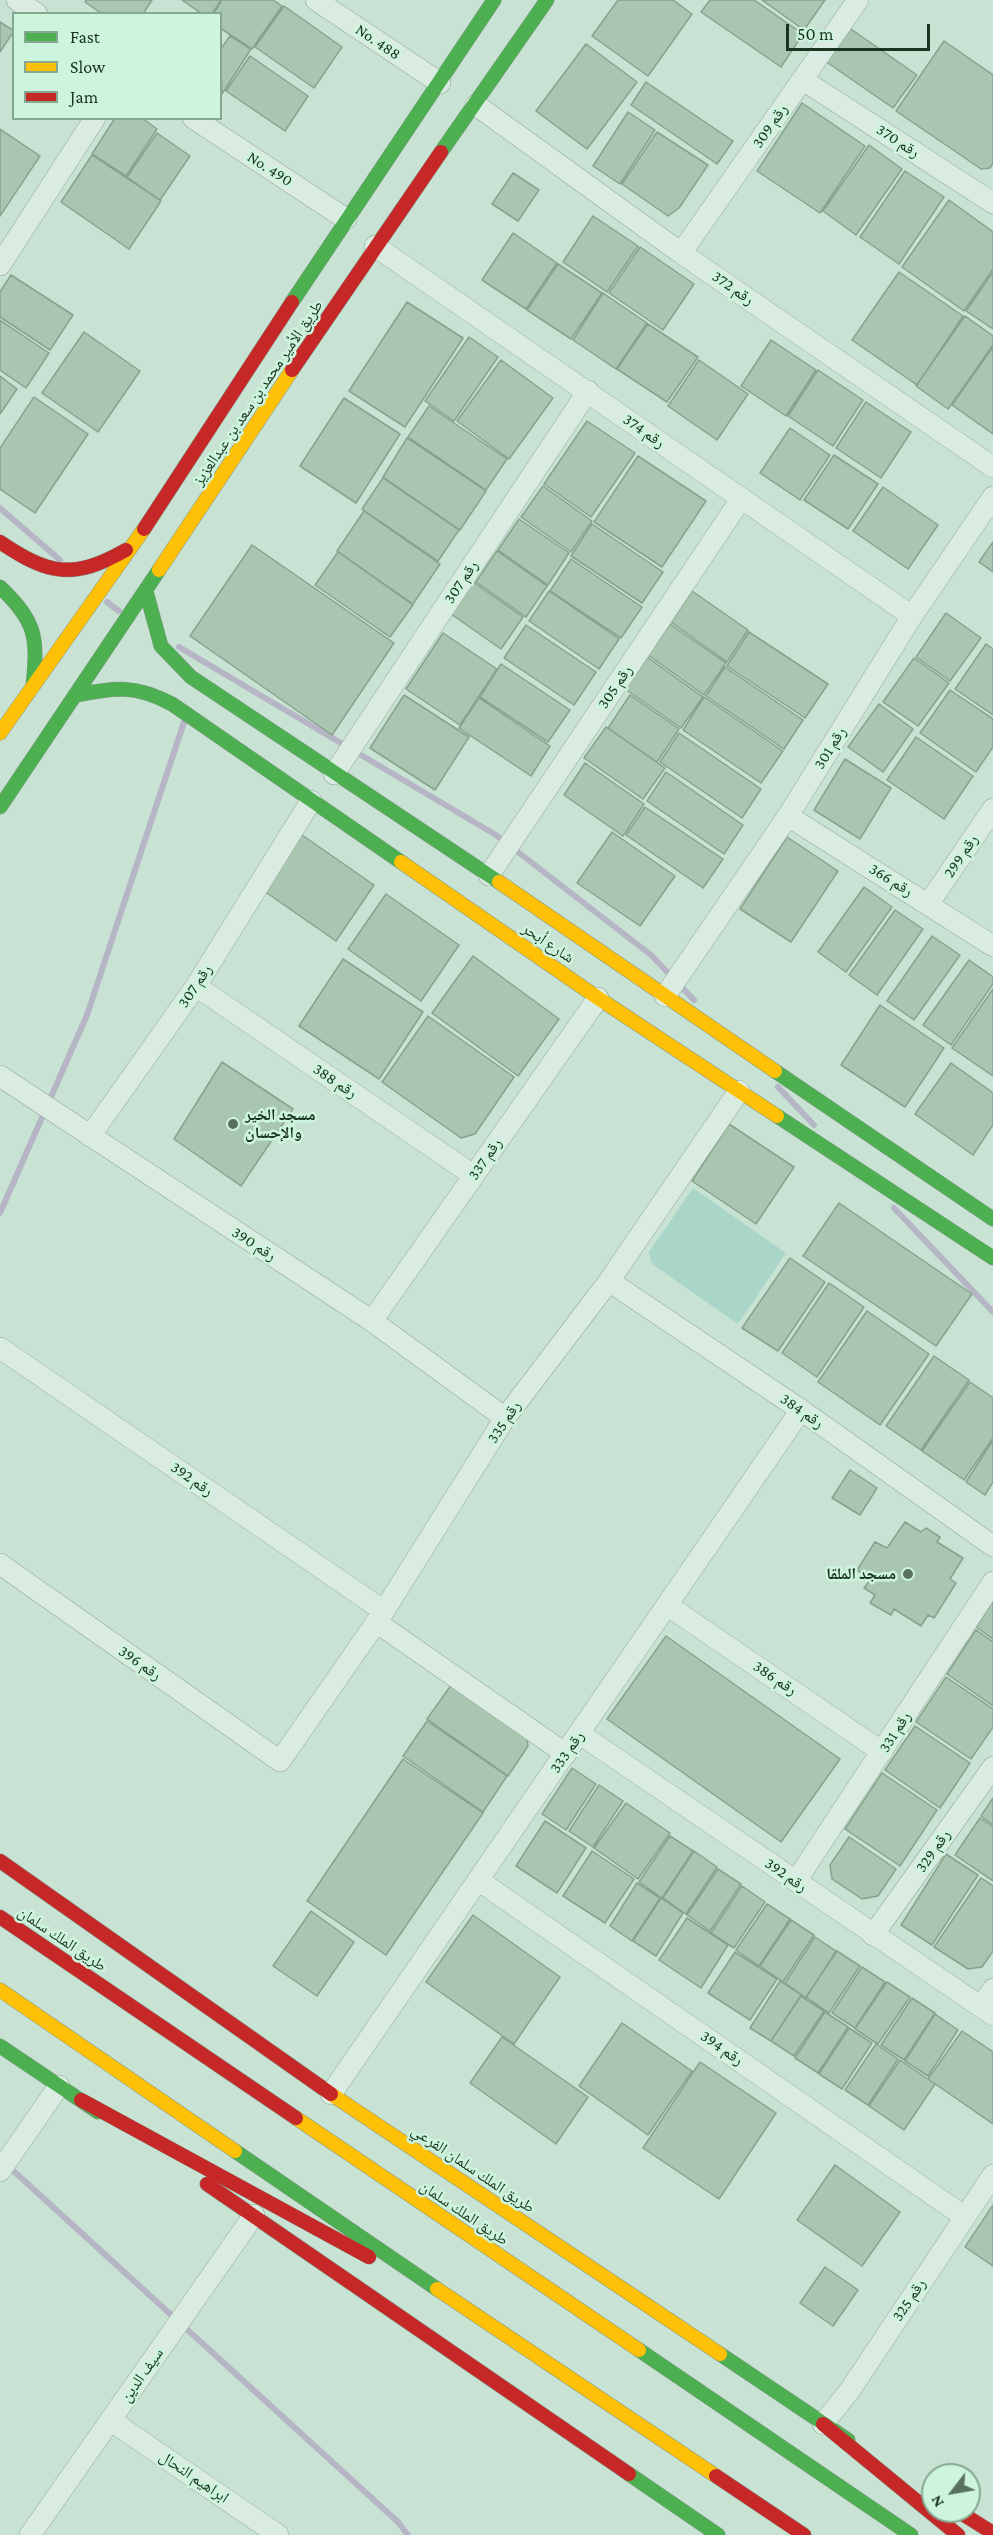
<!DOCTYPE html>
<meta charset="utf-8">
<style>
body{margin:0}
#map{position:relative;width:993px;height:2535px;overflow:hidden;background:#c8e3d3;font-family:"Crimson Pro",serif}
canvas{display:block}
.legend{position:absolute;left:12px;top:12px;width:210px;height:108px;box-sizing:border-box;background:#cdf5dd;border:2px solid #86a891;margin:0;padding:8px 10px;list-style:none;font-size:18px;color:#1b3520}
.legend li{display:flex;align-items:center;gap:12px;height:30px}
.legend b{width:30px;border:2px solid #86a891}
.north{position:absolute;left:921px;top:2463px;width:60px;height:60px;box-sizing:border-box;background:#cdf5dd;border:2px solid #86a891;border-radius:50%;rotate:239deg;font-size:16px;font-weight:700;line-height:24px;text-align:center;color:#1b3520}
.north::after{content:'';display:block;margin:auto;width:21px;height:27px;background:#58725f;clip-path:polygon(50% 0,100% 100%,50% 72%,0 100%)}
.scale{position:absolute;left:786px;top:24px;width:144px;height:27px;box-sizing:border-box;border:3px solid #1b3520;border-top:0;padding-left:8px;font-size:18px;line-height:21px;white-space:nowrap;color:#1b3520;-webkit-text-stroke:4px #cdf5dd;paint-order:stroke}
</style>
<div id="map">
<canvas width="993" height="2535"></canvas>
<ul class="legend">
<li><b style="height:8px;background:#4caf50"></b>Fast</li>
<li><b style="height:8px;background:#ffc107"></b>Slow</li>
<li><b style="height:8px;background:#c62828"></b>Jam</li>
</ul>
<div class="north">N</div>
<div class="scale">50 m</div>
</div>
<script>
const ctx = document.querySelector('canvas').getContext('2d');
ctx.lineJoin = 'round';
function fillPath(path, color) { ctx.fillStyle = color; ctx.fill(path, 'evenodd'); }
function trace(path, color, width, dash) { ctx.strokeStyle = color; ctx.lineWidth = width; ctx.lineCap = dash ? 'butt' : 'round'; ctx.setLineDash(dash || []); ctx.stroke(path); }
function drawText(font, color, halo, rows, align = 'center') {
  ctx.font = font + ' "Crimson Pro","Noto Naskh Arabic",serif'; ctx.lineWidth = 5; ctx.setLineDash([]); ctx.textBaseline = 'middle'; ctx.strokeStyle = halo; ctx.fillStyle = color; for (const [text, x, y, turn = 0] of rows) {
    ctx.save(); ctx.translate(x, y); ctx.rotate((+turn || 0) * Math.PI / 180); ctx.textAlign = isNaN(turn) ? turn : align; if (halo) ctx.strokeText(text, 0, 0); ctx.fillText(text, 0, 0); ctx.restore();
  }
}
fillPath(new Path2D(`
 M693 1188 786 1253 738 1324 652 1264 649 1252Z`), '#aad6c9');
trace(new Path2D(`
 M0 508 60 560
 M107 602 119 611
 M179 647 496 835 651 955 694 1000
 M778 1087 814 1125
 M894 1208 993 1312
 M0 1213 87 1015 184 722
 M7 2165 398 2522 408 2535`), '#b5b5c5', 6);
const building = new Path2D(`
 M86 0H152L143 14H102L85 2Z
 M182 0H221L212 14H202Z
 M222 0H273L282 6 252 49 220 28V14H213Z
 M618 0H673L692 14 648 76 592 36Z
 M710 0H754L803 34 781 67 701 12Z
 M762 0H825L804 30Z
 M284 6 342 47 314 88 255 47Z
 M0 22 14 31 0 52Z
 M848 27 917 75 893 108 825 61Z
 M230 36 251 49 222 94 220 50Z
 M944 41 993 75V163L990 168 981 169 896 111Z
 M586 44 637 82 587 149 536 111Z
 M250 56 308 96 285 131 226 91Z
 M646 82 733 141 717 164 631 105Z
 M802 103 865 146 820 213 757 171Z
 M628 112 655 130 620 184 593 166Z
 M115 118H142L157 129 126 176 92 154Z
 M0 129 40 156 0 216Z
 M657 132 708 165 679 208 668 216 622 184Z
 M157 133 190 156 160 200 127 177Z
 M869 145 902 169 856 235 823 211Z
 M92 155 161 201 129 249 61 202Z
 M905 171 944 197 899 264 860 237Z
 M513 173 539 190 518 221 492 204Z
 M949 200 993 232V269L964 311 902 267Z
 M593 216 638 246 607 292 563 262Z
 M513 233 557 263 526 309 482 280Z
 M640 247 694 284 663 330 609 293Z
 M558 264 602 293 571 339 527 310Z
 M899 272 963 316 917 385 852 340Z
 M993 272V329L966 311Z
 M11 275 73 315 50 350 0 317V292Z
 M603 293 647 323 616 369 573 340Z
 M407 302 463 338 405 427 349 391Z
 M965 316 993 336V345L948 409 916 386Z
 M0 320 49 353 26 388 0 370Z
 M648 324 698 357 667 402 617 369Z
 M84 332 140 371 98 432 42 393Z
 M469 337 498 357 454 421 425 401Z
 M771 340 816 370 786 416 741 386Z
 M993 347V434L952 405Z
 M501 360 553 398 509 459 457 421Z
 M699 360 748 394 717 440 668 406Z
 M818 370 863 400 833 446 788 416Z
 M0 376 17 389 0 414Z
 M34 397 88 434 35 513 0 489V448Z
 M344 398 400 434 356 503 300 466Z
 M866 402 911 432 881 478 836 448Z
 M429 406 507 459 486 490 408 437Z
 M587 421 635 453 591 517 544 484Z
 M790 428 830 455 800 500 760 473Z
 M407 438 486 491 460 530 383 477Z
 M834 455 878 484 848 529 804 500Z
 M638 456 706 501 662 567 594 522Z
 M383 478 459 530 438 561 362 509Z
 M543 486 592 521 571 552 521 517Z
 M883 487 938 525 908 569 853 531Z
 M364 511 440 564 413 604 337 551Z
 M519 519 569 553 548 585 498 550Z
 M592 524 663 572 642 603 571 556Z
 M993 542V572L979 562Z
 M252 545 394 643 332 735 190 636Z
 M497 551 547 586 526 617 476 582Z
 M338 552 413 605 390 637 315 585Z
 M571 559 642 607 621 638 550 591Z
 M473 582 523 617 501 649 451 614Z
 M549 591 619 639 599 669 529 621Z
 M692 591 748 630 727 662 671 622Z
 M946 613 981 638 950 681 916 657Z
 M670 624 726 663 704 695 648 655Z
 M526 625 596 672 574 705 504 658Z
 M749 632 828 684 805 718 727 666Z
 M443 633 497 669 460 725 406 689Z
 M986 644 993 649V715L955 689Z
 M647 657 703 697 681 728 625 689Z
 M914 658 949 683 918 726 883 702Z
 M501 664 570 710 548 742 480 697Z
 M725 667 803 720 784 749 706 696Z
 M950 690 993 719V747L976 772 920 733Z
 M404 695 469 737 435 790 370 748Z
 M630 695 679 729 657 762 608 728Z
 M704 697 783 751 761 783 683 730Z
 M479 698 550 746 531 776 459 728Z
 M879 704 913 729 883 772 848 747Z
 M606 727 665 768 643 799 584 758Z
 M679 733 761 789 742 818 660 762Z
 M916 737 973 776 944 819 887 780Z
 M845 759 891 788 860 839 814 810Z
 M585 763 644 804 623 836 564 795Z
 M666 772 743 825 724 854 647 801Z
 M645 807 723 859 703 888 626 835Z
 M612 832 675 876 640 926 577 883Z
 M302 835 374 885 336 941 264 891Z
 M787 837 838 871 791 942 740 909Z
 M864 887 892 907 846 972 818 952Z
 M386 894 459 945 421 1001 348 949Z
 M895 910 923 929 877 995 849 975Z
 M932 936 960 955 914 1020 887 1001Z
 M473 956 559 1019 518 1076 432 1013Z
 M343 959 423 1012 379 1079 299 1026Z
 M969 960 993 977V984L951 1045 923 1025Z
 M993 989V1076L952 1048Z
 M880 1005 944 1048 905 1107 841 1065Z
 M428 1016 514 1077 475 1134 461 1138 382 1082Z
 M222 1062 293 1109 241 1186 174 1139Z
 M951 1063 993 1093V1125L973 1155 915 1114Z
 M729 1124 794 1167 756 1224 692 1181Z
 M839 1203 972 1294 936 1346 803 1256Z
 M790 1258 825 1282 778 1351 742 1328Z
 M829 1283 864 1307 817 1377 782 1353Z
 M867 1311 929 1354 880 1425 818 1382Z
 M934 1356 969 1380 921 1450 886 1426Z
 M970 1382 993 1398V1438L964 1480 922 1451Z
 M993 1440V1482L985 1495 966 1482Z
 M850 1470 877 1488 860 1515 832 1498Z
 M905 1522 921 1532 926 1528 940 1537 937 1542 963 1558 950 1579 956 1583 934 1618 928 1615 921 1626 894 1609 891 1615 870 1603 875 1595 864 1588 871 1579 857 1570 875 1542 887 1548Z
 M993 1601V1639L976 1627Z
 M976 1630 993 1642V1706L947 1674Z
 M666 1636 840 1759 781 1842 607 1719Z
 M946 1677 993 1709V1727L971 1759 916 1722Z
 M452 1684 527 1737 528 1746 508 1776 427 1719Z
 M427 1721 507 1776 483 1812 403 1756Z
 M915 1726 970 1763 940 1808 885 1770Z
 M403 1759 483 1813 386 1955 307 1901Z
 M572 1768 596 1784 566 1830 542 1814Z
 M882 1773 937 1810 900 1866 845 1829Z
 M599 1785 623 1801 593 1847 569 1831Z
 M993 1798V1825L981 1816Z
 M626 1803 670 1833 638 1879 594 1848Z
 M980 1818 993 1827V1881L955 1855Z
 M545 1821 586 1848 557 1893 516 1866Z
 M670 1836 693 1851 662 1898 639 1882Z
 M849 1837 896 1869 878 1896 862 1899 832 1879 830 1865Z
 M592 1851 634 1879 605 1923 563 1896Z
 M694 1851 717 1867 686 1914 663 1898Z
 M946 1854 978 1875 932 1945 901 1925Z
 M718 1869 741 1884 710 1931 687 1915Z
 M981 1878 993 1886V1951L982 1967 968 1969 934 1947Z
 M637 1883 660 1898 632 1941 610 1926Z
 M742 1886 765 1902 734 1948 711 1933Z
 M661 1898 683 1913 656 1956 633 1941Z
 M767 1904 790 1919 759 1966 736 1950Z
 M311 1911 354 1942 317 1996 273 1966Z
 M473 1915 560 1977 514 2044 426 1982Z
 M687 1918 728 1945 701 1988 659 1960Z
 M791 1920 814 1935 783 1982 760 1966Z
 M815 1937 836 1951 806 1998 785 1983Z
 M837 1951 860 1966 829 2013 806 1997Z
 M735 1952 777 1979 750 2020 708 1993Z
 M862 1967 885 1982 855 2028 832 2013Z
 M780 1981 801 1995 771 2041 750 2028Z
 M887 1982 910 1997 878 2044 855 2029Z
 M801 1996 824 2011 794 2056 771 2041Z
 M912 1998 935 2013 904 2060 881 2045Z
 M825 2012 848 2027 818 2073 795 2058Z
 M935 2014 958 2030 928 2076 905 2061Z
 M622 2023 692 2071 648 2135 579 2086Z
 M849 2028 872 2043 842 2089 819 2074Z
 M962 2031 993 2052V2124L928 2079Z
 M502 2037 588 2097 556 2144 470 2083Z
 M876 2044 898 2059 868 2105 845 2090Z
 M900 2060 935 2084 904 2130 869 2106Z
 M700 2062 776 2113 719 2199 643 2148Z
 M835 2165 900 2212 862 2266 797 2220Z
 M993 2205V2266L965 2247Z
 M825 2267 858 2290 833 2326 800 2303Z`);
fillPath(building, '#a9c7b0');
trace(building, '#88a28e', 1.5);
const street = new Path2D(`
 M17 0 37 14
 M316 0 440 83
 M803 80 993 203
 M476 105 681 253 993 467
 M193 118 346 219
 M375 246 912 616
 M681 253 858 0
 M0 265 95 118
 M334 774 588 391
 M788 816 993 946
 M489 875 741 499
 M929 903 993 809
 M196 986 473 1175
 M665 996 788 816 912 616 993 497
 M0 1076 372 1321 505 1418
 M90 1136 196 986 311 801
 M609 1281 801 1410 993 1546
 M372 1321 598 998
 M0 1348 384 1611
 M0 1564 280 1761 384 1611 505 1418 609 1281 739 1091
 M667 1605 882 1752
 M376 1622 566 1754
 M580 1734 993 2015
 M478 1880 965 2217
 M796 1881 993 1582
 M873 1935 993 1767
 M981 2006 993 1989
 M331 2094 801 1410
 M0 2171 59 2086
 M110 2420 278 2535
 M823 2424 850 2390 993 2175
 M30 2535 254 2215`);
const fast = new Path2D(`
 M441 152 547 0
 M292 302 494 0
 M0 587C36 622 38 636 33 685
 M146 591 161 646 191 677 499 882
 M77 695C116 687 136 685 172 704L401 862
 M0 807 159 570
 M775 1071 993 1219
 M777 1116 993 1258
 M0 2046 98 2112
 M235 2151 437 2289
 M639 2350 911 2535
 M720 2354 848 2440
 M629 2474 718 2535`);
const slow = new Path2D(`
 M159 570 292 370
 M0 733 144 529
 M401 862 598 998 777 1116
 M499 882 775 1071
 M0 1990 235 2151
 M331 2094 720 2354
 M296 2118 639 2350
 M437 2289 716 2476`);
const jam = new Path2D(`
 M292 370 441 152
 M144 529 292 302
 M0 542C49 575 73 580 126 550
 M0 1861 331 2094
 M0 1917 296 2118
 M81 2100 369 2257
 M207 2184 629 2474
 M823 2424 958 2535
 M716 2476 804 2535
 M958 2511 993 2533`);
trace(street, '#92a799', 22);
trace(fast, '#829789', 15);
trace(slow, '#829789', 15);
trace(jam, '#829789', 15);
trace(street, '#daebe1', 21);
trace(fast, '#4caf50', 14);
trace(slow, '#ffc107', 14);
trace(jam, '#c62828', 14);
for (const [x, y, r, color] of [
 [233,1124,6,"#58725f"],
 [908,1574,6,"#58725f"]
]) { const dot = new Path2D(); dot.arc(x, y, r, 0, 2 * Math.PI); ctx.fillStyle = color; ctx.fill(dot); trace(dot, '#cdf5dd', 2); }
drawText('16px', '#1b3520', '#cdf5dd', [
 ["No. 488",378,42,34],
 ["رقم 309",770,126,-55],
 ["رقم 370",898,141,33],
 ["No. 490",270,169,33],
 ["رقم 372",733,288,35],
 ["طريق الأمير محمد بن سعد بن عبدالعزيز",258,393,-56],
 ["رقم 374",644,431,35],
 ["رقم 307",461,582,-56],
 ["رقم 305",615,687,-56],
 ["رقم 301",830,748,-58],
 ["رقم 299",961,856,-56],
 ["رقم 366",891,880,32],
 ["شارع أبحر",548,943,34],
 ["رقم 307",195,986,-56],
 ["رقم 388",335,1081,34],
 ["رقم 337",485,1159,-55],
 ["رقم 390",254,1244,33],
 ["رقم 384",802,1411,35],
 ["رقم 335",504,1422,-56],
 ["رقم 392",192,1479,35],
 ["رقم 396",140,1663,35],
 ["رقم 386",775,1678,34],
 ["رقم 331",895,1732,-57],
 ["رقم 333",567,1752,-55],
 ["رقم 329",933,1851,-55],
 ["رقم 392",786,1875,35],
 ["طريق الملك سلمان",62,1939,34],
 ["رقم 394",722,2048,35],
 ["طريق الملك سلمان الفرعي",473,2169,34],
 ["طريق الملك سلمان",464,2213,34],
 ["رقم 325",909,2300,-56],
 ["سيف الدين",142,2375,-55],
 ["ابراهيم النحال",194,2477,34]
]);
drawText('bold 16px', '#1b3520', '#cdf5dd', [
 ["مسجد الخير",245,1115],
 ["والإحسان",245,1133],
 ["مسجد الملقا",896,1574,"right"]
], 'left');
</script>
